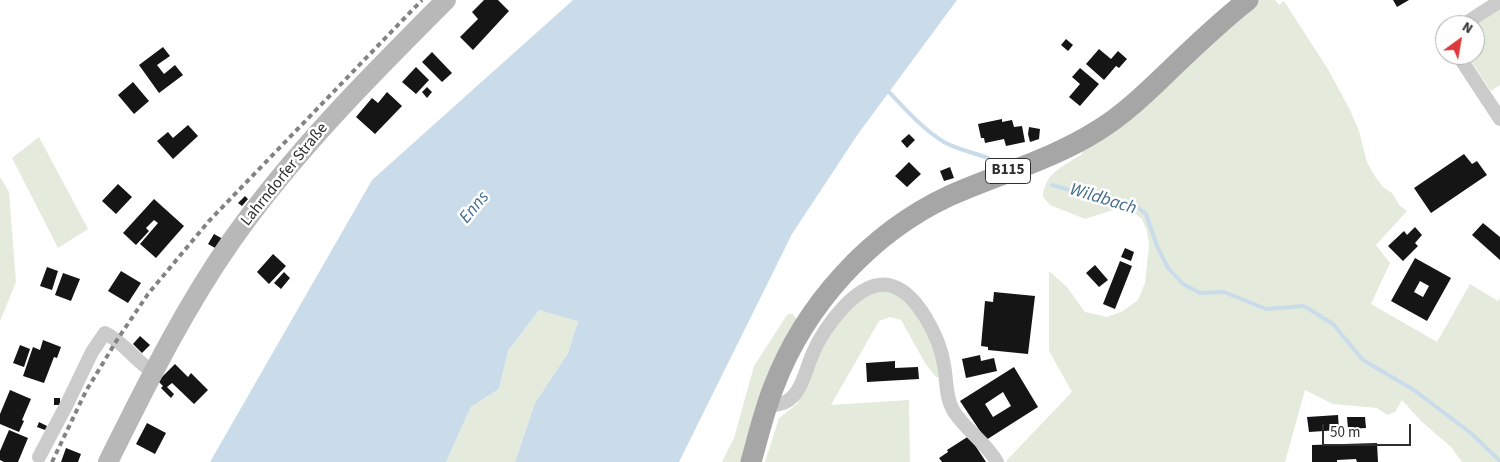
<!DOCTYPE html>
<meta charset="utf-8">
<style>
body{margin:0}
#map{position:relative;width:1500px;height:462px;overflow:hidden;background:#fff;font-family:"Source Sans 3",sans-serif}
canvas{display:block}
.north{position:absolute;left:1435px;top:15px;width:50px;height:50px;box-sizing:border-box;background:#fff;border:1px solid #ababab;border-radius:50%;rotate:32deg;font-size:14px;font-weight:700;line-height:20px;text-align:center;color:#2e2e2e}
.north::after{content:'';display:block;margin:auto;width:18px;height:22px;background:#dd383c;clip-path:polygon(50% 0,100% 100%,50% 72%,0 100%)}
.scale{position:absolute;left:1322px;top:424px;width:89px;height:22px;box-sizing:border-box;border:2px solid #2e2e2e;border-top:0;padding-left:6px;font-size:15px;line-height:18px;white-space:nowrap;color:#2e2e2e;-webkit-text-stroke:4px #fff;paint-order:stroke}
</style>
<div id="map">
<canvas width="1500" height="462"></canvas>
<div class="north">N</div>
<div class="scale">50 m</div>
</div>
<script>
const ctx = document.querySelector('canvas').getContext('2d');
ctx.lineJoin = 'round';
function fillPath(path, color) { ctx.fillStyle = color; ctx.fill(path, 'evenodd'); }
function trace(path, color, width, dash) { ctx.strokeStyle = color; ctx.lineWidth = width; ctx.lineCap = dash ? 'butt' : 'round'; ctx.setLineDash(dash || []); ctx.stroke(path); }
function drawText(font, color, halo, rows, align = 'center') {
  ctx.font = font + ' "Source Sans 3",sans-serif'; ctx.lineWidth = 5; ctx.setLineDash([]); ctx.textBaseline = 'middle'; ctx.strokeStyle = halo; ctx.fillStyle = color; for (const [text, x, y, turn = 0] of rows) {
    ctx.save(); ctx.translate(x, y); ctx.rotate((+turn || 0) * Math.PI / 180); ctx.textAlign = isNaN(turn) ? turn : align; if (halo) ctx.strokeText(text, 0, 0); ctx.fillText(text, 0, 0); ctx.restore();
  }
}
fillPath(new Path2D(`
 M1259 0H1275L1279 5 1284 1 1329 71 1350 110 1359 131 1367 162 1374 175 1383 187 1392 193 1400 206 1407 211 1376 245 1390 263 1371 304 1437 342 1470 284 1498 301 1500 298V462H1462L1451 447 1421 421 1402 400 1395 412 1387 415 1377 408 1333 404 1305 390 1285 462H1007V460L1072 392 1049 351V271L1067 287 1085 312 1107 317 1123 311 1138 300 1145 283 1149 245 1147 231 1142 219 1133 212 1119 208 1085 219 1050 205 1043 197C1044 173 1064 166 1082 154L1084 146Z
 M1500 8V85L1491 91 1467 55H1475V25Z
 M39 137 88 229 58 248 12 158Z
 M0 177 9 192 16 282 0 321Z
 M875 288 901 295 933 336 939 377H936L925 363 901 320 890 317 879 321 831 405 909 400 910 462H765L779 418 797 404 826 338 846 311Z
 M539 310 578 320 568 353 535 403 515 462H446L471 407 499 389 508 351Z
 M789 314H793L797 320 744 462H722L734 438 754 366 787 315Z`), '#e4ebdd');
fillPath(new Path2D(`
 M573 0H957L858 134 792 234 679 462H515L535 403 568 353 578 321 539 310 508 351 499 389 471 407 446 462H210L372 180Z`), '#cadcea');
trace(new Path2D(`
 M886 89C904 107 922 129 944 142 958 150 973 152 988 158
 M1052 185 1085 194 1126 202 1136 206 1146 214 1157 246 1168 268 1183 284 1200 293 1224 292 1266 309 1304 306 1333 324 1363 360 1414 390 1472 434 1500 461`), '#cadcea', 4);
fillPath(new Path2D(`
 M484 0H498L509 11 473 50 460 37 478 19 472 12Z
 M1393 0H1409L1397 7Z
 M1066 39 1073 45 1068 51 1061 45Z
 M163 47 170 56 157 65 164 74 175 65 183 75 159 93 139 65Z
 M1099 49 1111 59 1118 51 1127 59 1119 68 1116 66 1104 80 1086 64Z
 M432 52 452 73 442 82 422 62Z
 M416 67 429 80 416 94 402 82Z
 M1080 68 1099 84 1080 106 1069 97 1080 84 1072 77Z
 M133 82 149 101 134 114 118 95Z
 M427 87 432 92 427 98 422 92Z
 M387 92 402 106 375 134 356 117 372 98 378 103Z
 M1002 119V122L1012 120 1014 127 1022 126 1025 142 1006 146 1004 139 985 143 984 138H981L978 124Z
 M188 125 198 136 173 159 157 141 168 132 173 138Z
 M1029 127 1040 129 1039 139 1030 142 1028 134Z
 M909 134 915 140 907 148 901 141Z
 M1464 154 1472 164 1477 161 1487 175 1431 213 1414 188Z
 M909 162 921 174 907 187 895 176Z
 M950 167 954 178 944 181 940 171Z
 M118 184 132 197 116 214 102 201Z
 M245 196 248 199 242 206 238 203Z
 M154 199 184 226 156 258 140 244 158 223 154 220 146 228 149 231 136 245 123 233Z
 M1483 223 1500 237V260L1472 235Z
 M1415 227 1422 235 1415 243 1418 246 1403 261 1388 246 1404 231 1407 235Z
 M214 234 223 239 217 249 208 244Z
 M1125 248 1134 252 1131 261 1121 257Z
 M273 254 286 266 269 284 257 272Z
 M1415 258 1451 278 1427 321 1391 301ZM1420 281 1429 286 1423 297 1414 292Z
 M1120 261 1132 266 1115 309 1103 304Z
 M1095 265 1108 280 1099 287 1086 273Z
 M47 267 58 271 52 290 40 286Z
 M121 271 141 283 128 303 108 291Z
 M284 272 290 278 281 289 274 283Z
 M63 273 80 279 71 301 55 295Z
 M994 292 1035 296 1028 354 988 350V347L981 346 985 301 993 302Z
 M140 336 150 345 142 353 133 344Z
 M43 340 61 347 57 358 54 357 44 383 23 376 33 347 40 350Z
 M20 345 30 349 24 367 13 363Z
 M980 355 981 361 994 358 997 371 966 378 962 359Z
 M895 361V368L918 367 919 379 867 382 866 363Z
 M175 364 188 377 191 373 208 390 194 404 172 383 167 387 174 394 171 398 161 388 163 386 158 381Z
 M1014 367 1038 407 986 440 960 401ZM1003 392 1011 406 993 417 985 404Z
 M10 390 31 399 22 420 24 421 19 432 0 424V414Z
 M54 398H60V405H54Z
 M1338 415 1339 430 1309 432 1307 417Z
 M1347 417H1365L1366 428 1348 429Z
 M39 422 47 426 45 430 37 427Z
 M147 423 166 433 155 454 136 444Z
 M9 430 28 438 18 462H4L0 460V451Z
 M969 436 986 462H942L939 458 948 452 947 450Z
 M1377 443 1378 462H1357L1356 459 1337 460V462H1312V445Z
 M66 448 81 454 78 462H61Z`), '#151515');
trace(new Path2D(`
 M1463 25 1500 1
 M1458 55 1500 119
 M767 405C775 405 782 405 789 400 803 389 806 368 813 353 823 329 857 280 888 285 917 290 940 339 944 365 947 380 945 396 953 410 964 429 986 442 997 462
 M39 457 66 406 92 352 105 333C125 343 135 361 153 372`), '#cbcbcb', 14);
trace(new Path2D(`
 M108 462C146 386 183 310 232 240 294 152 370 76 446 0`), '#b8b8b8', 20);
trace(new Path2D(`
 M751 462C758 437 764 411 774 386 805 305 870 233 949 196 998 174 1051 160 1097 131 1125 114 1149 90 1172 68 1197 44 1221 21 1248 0`), '#a6a6a6', 21);
trace(new Path2D(`
 M52 462 86 391 117 340 148 294 209 221 422 0`), '#838383', 4, [5, 4]);
for (const [x, y, w] of [
 [1008,171,45]
]) { const box = new Path2D(); box.roundRect(x - w / 2, y - 12.5, w, 25, 4); ctx.fillStyle = '#fff'; ctx.fill(box); trace(box, '#2e2e2e', 1); }
drawText('bold 15px', '#2e2e2e', null, [
 ["B115",1008,171]
]);
drawText('16px', '#2e2e2e', '#fff', [
 ["Lahrndorfer Straße",285,175,-51]
]);
drawText('italic 18px', '#406b8d', '#fff', [
 ["Wildbach",1103,200,17],
 ["Enns",475,208,-50]
]);
</script>
